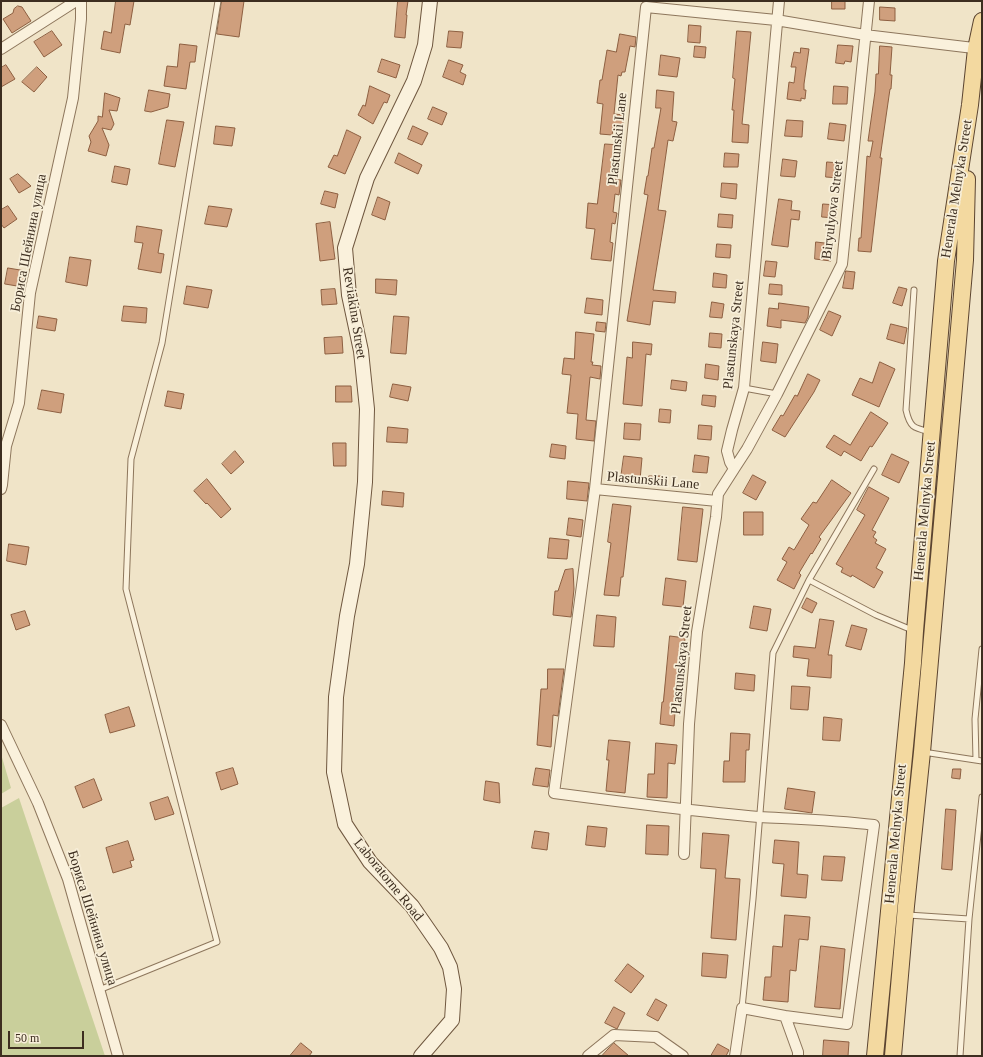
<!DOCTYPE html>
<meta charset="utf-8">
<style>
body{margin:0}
#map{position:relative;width:983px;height:1057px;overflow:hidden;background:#f0e4c8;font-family:"Times New Roman",serif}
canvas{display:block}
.frame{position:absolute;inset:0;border:2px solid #3d2e20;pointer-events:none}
.scale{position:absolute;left:8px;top:1031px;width:76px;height:18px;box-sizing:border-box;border:2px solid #3d2e20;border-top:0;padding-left:5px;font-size:12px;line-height:14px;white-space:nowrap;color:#3d2e20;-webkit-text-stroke:3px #f7eed8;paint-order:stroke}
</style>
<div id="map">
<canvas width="983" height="1057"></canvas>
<div class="frame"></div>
<div class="scale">50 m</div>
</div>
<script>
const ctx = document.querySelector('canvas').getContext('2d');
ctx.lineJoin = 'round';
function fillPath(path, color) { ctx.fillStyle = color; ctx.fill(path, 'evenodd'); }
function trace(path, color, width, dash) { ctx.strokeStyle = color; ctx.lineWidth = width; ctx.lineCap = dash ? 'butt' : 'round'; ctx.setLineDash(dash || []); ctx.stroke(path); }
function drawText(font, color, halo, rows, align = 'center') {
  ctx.font = font + ' "Times New Roman",serif'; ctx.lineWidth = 3.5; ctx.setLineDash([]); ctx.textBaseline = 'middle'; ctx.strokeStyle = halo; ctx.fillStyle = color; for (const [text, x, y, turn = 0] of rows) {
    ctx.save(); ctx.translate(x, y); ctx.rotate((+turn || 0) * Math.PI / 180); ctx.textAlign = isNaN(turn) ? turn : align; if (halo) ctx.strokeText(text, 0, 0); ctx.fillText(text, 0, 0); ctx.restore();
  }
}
fillPath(new Path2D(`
 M1 754 11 788 1 794Z
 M19 798 105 1056H1V808Z`), '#c9cf9b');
const building = new Path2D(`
 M116 1H134L130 25 125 24 120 53 101 49 104 31 111 33Z
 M222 1H244L239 37 217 34Z
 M398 1H408L406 15H407L405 38 395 37Z
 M832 1H845V9H832Z
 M18 6 22 7 31 21 12 33 3 19 13 13 14 9Z
 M880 7 895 8V21L880 20Z
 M689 25 701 26 700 43 688 42Z
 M52 31 62 45 44 57 34 42Z
 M449 31 463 32 461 48 447 47Z
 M737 31 751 32 742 124 749 125 748 143 732 142 734 110H732L735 79 733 78Z
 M620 34 636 37 635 47 630 46 625 72H622L621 76 618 75 614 114 624 115 622 130 613 129 612 135 600 134 603 104 597 103 600 80H602L607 50 616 52Z
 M180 44 197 46 195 62H190L186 89 164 86 167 66 177 67Z
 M838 45 853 46 851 62 845 61 844 64 836 63Z
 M695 46 706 47 705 58 694 57Z
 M880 46 892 47 890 75H892L891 89H890L880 158H882L871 252 858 251 859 238H861L867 156 870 157 873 141H868L875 92 876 74H878Z
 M801 48 809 49 804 84V90H806L805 99 801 98V101L787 99 789 82 794 83 796 67H791L794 52 800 53Z
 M661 55 680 58 677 77 659 75Z
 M382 59 400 65 396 78 378 72Z
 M449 60 463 65 460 72 466 75 463 85 443 77Z
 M6 65 15 79 1 87V68Z
 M37 67 47 77 34 92 22 82Z
 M370 86 390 95 387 103 384 102 373 124 358 115 363 105 365 106Z
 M834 86 848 87 847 104H833Z
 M149 90 170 94 168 107 151 112 145 111Z
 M657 90 674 92 672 121 677 122 673 141 668 140 658 210 666 211 653 290 676 292 675 303 653 301 650 325 627 321 648 195 644 194 647 176H648L652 148H654L661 108H656Z
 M105 93 120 98 117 111 109 110 114 124 111 130 102 128 109 145 106 156 88 151 91 142 89 136 98 121V116L102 117Z
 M433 107 447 113 442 125 428 119Z
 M167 120 184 122 175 167 159 164Z
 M787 120 803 121 802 137 785 136Z
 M830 123 846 125 844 141 828 139Z
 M216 126 235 128 232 146 214 144Z
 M413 126 428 133 422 145 408 139Z
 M347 130 361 137 345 174 328 167 334 155 337 156Z
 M605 144 620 145 618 161 614 160 612 179 621 180 619 195 615 194 613 212 617 213 615 224 612 223 610 242 613 243 611 261 591 259 595 229 586 228 588 203 597 204Z
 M399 153 422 165 418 174 395 163Z
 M725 153 739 154 738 167H724Z
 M783 159 797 161 795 177 781 176Z
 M827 162 840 163 839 178 826 177Z
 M115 166 130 169 127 185 112 182Z
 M18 174 31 186 19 193 10 179Z
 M722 183 737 184 736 199 721 197Z
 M325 191 338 194 335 208 321 204Z
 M378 197 390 202 385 220 372 215Z
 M779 199 792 201 791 210 800 211 799 220 791 219 788 247 772 245Z
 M823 204 837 205 835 218 822 217Z
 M8 206 17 219 4 228 1 224V210Z
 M209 206 232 209 227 227 205 224Z
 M719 214 733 215 732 228 718 227Z
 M330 222 335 259 320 261 316 224Z
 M137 226 162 230 158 253 164 254 161 273 138 269 143 243 135 242Z
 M816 242 833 244 831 261 815 259Z
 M717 244 731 245 730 258 716 257Z
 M70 257 91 260 87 286 66 282Z
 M766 261 777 262 775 277 764 276Z
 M8 268 26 271 23 287 5 284Z
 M846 271 855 272 853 289 843 288Z
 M714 273 727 275 726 288 713 287Z
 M376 279 397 280 396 295 376 293Z
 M770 284 782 285V295L769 294Z
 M187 286 212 290 208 308 184 304Z
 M899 287 907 289 902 306 893 303Z
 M335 289 337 304 322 305 321 290Z
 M587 298 603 300 602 315 585 313Z
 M712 302 724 304 722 318 710 317Z
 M779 303 809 307 808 317 805 323 781 320V328L767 326 769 308 778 309Z
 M124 306 147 308 146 323 122 321Z
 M829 311 841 316 832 336 820 330Z
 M39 316 57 319 55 331 37 328Z
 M394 316 409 317 406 354 391 353Z
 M597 322 606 323 605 332 596 331Z
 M891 324 907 328 904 344 887 339Z
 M576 332 594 334 591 362H593L592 365 601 366 600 379 590 377 586 420 596 421 594 441 576 439 578 414 567 413 571 375 562 374 564 358 574 359Z
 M710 333 722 334 721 348 709 347Z
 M342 337 343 353 325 354 324 338Z
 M633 342 652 344 651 355 646 354 642 406 623 404 627 357 632 358Z
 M763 342 778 344 776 363 761 361Z
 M880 362 895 369 879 407 852 395 860 378 872 383Z
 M706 364 719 366 718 380 705 378Z
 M808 374 820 380 814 392 785 437 772 430 781 415 783 416 795 395 797 396Z
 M672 380 687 382 686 391 671 389Z
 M393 384 411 387 408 401 390 397Z
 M336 386H351L352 402H336Z
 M42 390 64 394 61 413 38 409Z
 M168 391 184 394 181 409 165 406Z
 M703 395 716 396 715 407 702 405Z
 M660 409 671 410 670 423 659 422Z
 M871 412 888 423 872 447 870 446 861 461 844 451 841 456 826 447 834 435 850 445Z
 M625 423 641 424 640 440 624 439Z
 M699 425 712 426 711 440 698 439Z
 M388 427 408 429 407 443 387 442Z
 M333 443H346V466H334Z
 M552 444 566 446 565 459 550 457Z
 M235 451 244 462 231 474 222 464Z
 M892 454 909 462 899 483 882 475Z
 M695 455 709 457 707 473 693 472Z
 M624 456 642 458 640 480 621 478Z
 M753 475 766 482 756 500 743 493Z
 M649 476H661L660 485 648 484Z
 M207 479 231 509 221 518 207 503 206 504 194 491Z
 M832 480 851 493 819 537 821 539 812 554 811 553 799 573 801 575 794 589 777 580 787 562 782 559 789 547 794 550 809 525 801 519 813 502 816 503Z
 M568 481 589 483 587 501 567 499Z
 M869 487 889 498 872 530 876 532 873 537 877 540 875 543 886 549 876 568 883 572 874 588 852 575 851 577 841 572 843 568 836 564 865 515 857 510Z
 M383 491 404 493 403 507 382 505Z
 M613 504 631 506 624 569 623 577H621L619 596 604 595 611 543 608 542Z
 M683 507 703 509 697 562 678 560Z
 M744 512H763V535H744Z
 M569 518 583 520 581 537 567 535Z
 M550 538 569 540 567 559 548 558Z
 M9 544 29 547 26 565 7 561Z
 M573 569 574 589 571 617 553 615 555 591H558L565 570Z
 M666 578 686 581 683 607 663 605Z
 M807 598 817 603 812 613 802 608Z
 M754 606 771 609 767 631 750 628Z
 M25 611 30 625 16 630 11 615Z
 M597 615 616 617 614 647 594 646Z
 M820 619 834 621 828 655H832L831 678 807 676 809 659 793 657 794 646 815 648Z
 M852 625 867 629 861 650 846 646Z
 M670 636 685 638 683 657H679L674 726 660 724 662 702H663Z
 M548 669H564L558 716 553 715 551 747 537 745 541 689H547Z
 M736 673 755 675 754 691 735 689Z
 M792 686 810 687 808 710 791 709Z
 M129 707 135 726 110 733 105 715Z
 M824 717 842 719 840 741 823 740Z
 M731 733 750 734 749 750H746L745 782H723L724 761H729Z
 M609 740 630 742 625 793 606 791 609 760H607Z
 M656 743 677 745 675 764 668 763 667 798 647 797 648 774H654Z
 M233 768 238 784 221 790 216 773Z
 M536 768 550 770 548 787 533 785Z
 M953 769H961L960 779 952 778Z
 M94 779 102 800 83 808 75 787Z
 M486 781 499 783 500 803 484 800Z
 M788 788 815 792 812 813 785 809Z
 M168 797 174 814 155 820 150 803Z
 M946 809 956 810 952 870 942 869Z
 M647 825 669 826 668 855 646 854Z
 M588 826 607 828 605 847 586 845Z
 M535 831 549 833 547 850 532 848Z
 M703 833 729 835 725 878 740 879 736 940 711 938 716 869 701 868Z
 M775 840 799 842 797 874 808 875 806 898 781 896 784 864 773 863Z
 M128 841 134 860 130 861 132 867 113 873 106 848Z
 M824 856 845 857 842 881 822 880Z
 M785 915 810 917 808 940 799 939 796 971 790 970 788 1002 763 1000 765 977H771L773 946 782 947Z
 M821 946 845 949 840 1009 815 1007Z
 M703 953 728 955 726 978 702 976Z
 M628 964 644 976 631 993 615 981Z
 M656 999 667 1005 658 1021 647 1015Z
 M614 1007 625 1013 617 1029 605 1023Z
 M824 1040 849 1042 848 1056H823Z
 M301 1043 312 1052 309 1056H290Z
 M614 1043 629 1056H602Z
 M718 1044 729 1050 726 1056H711Z`);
fillPath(building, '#cf9f7d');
trace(building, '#8d5f41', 1);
const service = new Path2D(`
 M914 290 906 410C910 428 914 428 931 432
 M744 388 777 394
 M809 580 876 615 912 630
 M923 752 982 761
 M976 760 975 719 982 649
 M908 915 969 919
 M99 990 217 942 126 589 131 459 162 343 218 1
 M742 1008 753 899 773 653 809 580 874 469
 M960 1056 969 919 982 797`);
const minor = new Path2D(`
 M1 49 76 1
 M734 469 747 449 777 394 842 264 869 1
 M1 489 2 485 6 446 19 403 30 293 73 98 81 19V1
 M595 489 554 793C622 802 690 811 759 817 797 819 835 820 874 825L847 1024 785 1016
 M717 501 595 489 646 7 776 20 865 35 982 49
 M1 725 38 803 68 879 118 1056
 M684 854 689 724 697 632 716 517 718 494 734 469 730 462 727 451 732 430 744 388 779 1
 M588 1056 614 1035 656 1037 683 1056
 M735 1056 742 1008 785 1016 798 1052V1056`);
const secondary = new Path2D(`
 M421 1056 452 1020 454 989 450 967 441 948 412 906 370 862 345 824 334 772 336 697 347 616 357 564 365 482 367 409 361 351 349 295 345 248 367 178 414 81 425 45 430 1`);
const primary = new Path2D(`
 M875 1056 913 663 915 631 946 261 970 105 976 49 982 21
 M893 1056 906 906 922 752 965 260 967 179`);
trace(service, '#8d765c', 7);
trace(minor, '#8d765c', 12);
trace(secondary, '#6f573f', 16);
trace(primary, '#5b4430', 18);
trace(service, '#faf1dc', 5);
trace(minor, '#faf1dc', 10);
trace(secondary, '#faf1dc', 14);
trace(primary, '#f3d9a0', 16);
drawText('14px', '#3d2e20', '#f7eed8', [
 ["Plastunskii Lane",618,139,-84],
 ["Henerala Melnyka Street",957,189,-81],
 ["Biryulyova Street",833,210,-83],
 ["Бориса Шейнина улица",29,243,-79],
 ["Reviakina Street",354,313,81],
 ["Plastunskaya Street",734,335,-84],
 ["Plastunskii Lane",653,481,5],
 ["Henerala Melnyka Street",925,511,-85],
 ["Plastunskaya Street",682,660,-84],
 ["Henerala Melnyka Street",896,834,-85],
 ["Laboratorne Road",388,880,51],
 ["Бориса Шейнина улица",92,918,73]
]);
</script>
